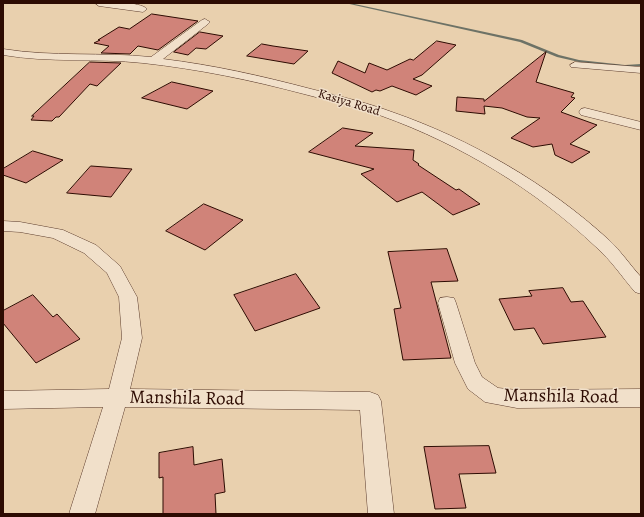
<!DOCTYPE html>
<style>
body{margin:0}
#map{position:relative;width:644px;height:517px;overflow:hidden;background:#e9d0ae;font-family:Alegreya,serif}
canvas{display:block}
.frame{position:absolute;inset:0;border:4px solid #2d0b02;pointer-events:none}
</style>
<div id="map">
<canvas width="644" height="517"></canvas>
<div class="frame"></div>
</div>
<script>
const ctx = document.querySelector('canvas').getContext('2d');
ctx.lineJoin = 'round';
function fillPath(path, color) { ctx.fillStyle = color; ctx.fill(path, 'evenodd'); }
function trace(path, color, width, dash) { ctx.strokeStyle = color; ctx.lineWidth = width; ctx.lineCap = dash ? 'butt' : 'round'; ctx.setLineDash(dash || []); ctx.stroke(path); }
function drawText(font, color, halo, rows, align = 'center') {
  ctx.font = font + ' Alegreya,serif'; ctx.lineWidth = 3; ctx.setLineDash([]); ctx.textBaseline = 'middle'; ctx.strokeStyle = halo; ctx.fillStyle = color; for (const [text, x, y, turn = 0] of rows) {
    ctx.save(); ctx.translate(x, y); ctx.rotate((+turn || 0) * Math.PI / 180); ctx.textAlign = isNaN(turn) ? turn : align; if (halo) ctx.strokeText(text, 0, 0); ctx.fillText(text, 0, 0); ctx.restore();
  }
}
fillPath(new Path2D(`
 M345 3H350L522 40 559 55 579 60 625 65 641 64V66L625 67 579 62 557 57 520 42Z`), '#6d7266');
const building = new Path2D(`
 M152 14 198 21 158 50 138 46 130 54 101 53 109 46 94 43 100 40H98L119 27 129 29Z
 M200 32 223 36 206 49 196 48 188 55 174 52Z
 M437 41 456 45 422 75 413 79 432 86 416 95 392 86 380 91 376 90 372 92 332 73 338 61 365 73 369 63 387 70 410 59 413 60Z
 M262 44 273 46 308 51 294 64 247 56Z
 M546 52 536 82 574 93 571 97 575 98 561 112 597 125 570 144 590 152 572 163 555 155 552 144 533 147 511 138 540 118 527 117 502 108 484 106 485 114 456 111 457 97 484 99V101Z
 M90 62 121 63 97 86 90 84 59 117H56L52 121 31 120 34 116H32Z
 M172 82 213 91 187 109 142 98Z
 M343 128 373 133 355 146 414 150 413 160 419 164 418 165 456 190 459 189 480 204 453 215 422 192 397 202 361 174 374 169 309 152Z
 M33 151 63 160 26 183 3 175V169Z
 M91 166 132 169 111 197 67 193Z
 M204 204 243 220 205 250 166 231Z
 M447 249 458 281 431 282 451 358 403 360 394 309 401 308 388 252Z
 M296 274 320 308 255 331 234 295Z
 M563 288 571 302 583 301 606 337 543 344 534 328 514 330 499 299 532 296 529 291Z
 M33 295 53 317 57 314 80 339 36 363 3 323V311Z
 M489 446 496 473 459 474 466 508 435 509 424 447Z
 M193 447 194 465 222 459 225 492 215 494 216 514H163V477L159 478V453Z`);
fillPath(building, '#d08379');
trace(building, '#2d0b02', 1);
const street = new Path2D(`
 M95 3C106 3 140 1 147 9L143 12 99 6Z
 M205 19 210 22 208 24 163 59C213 65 262 76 311 89 338 96 365 102 392 112 470 139 548 184 609 240 621 251 630 265 641 277V294L635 292C622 277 611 260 596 247 536 190 460 144 382 116 357 107 330 101 304 94 251 80 198 69 143 63 97 58 49 63 3 55V49C52 57 102 52 151 57L202 20Z
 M575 62 641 67V73L571 67 570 65Z
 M585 108 641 122V130L581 115 579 112 581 109Z
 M3 221 20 222 63 230 96 245 120 266 137 297 142 338 130 389 370 392 378 395 381 401 394 514H368L360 410 125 407 95 514H69L103 407 3 409V391L109 389 122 338 119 297 107 273 84 253 53 238 20 232 3 231Z
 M447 297 454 298 456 303 475 363 482 377 498 388 517 390 641 389V407L517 408 485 402 468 389 455 363 438 303 440 298Z`);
trace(street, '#5c3c2d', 1);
fillPath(street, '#f1e0ca');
drawText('13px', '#2d0b02', '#f1e0ca', [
 ["Kasiya Road",349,103,17]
]);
drawText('19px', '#2d0b02', '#f1e0ca', [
 ["Manshila Road",561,397,1],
 ["Manshila Road",187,399,1]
]);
</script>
